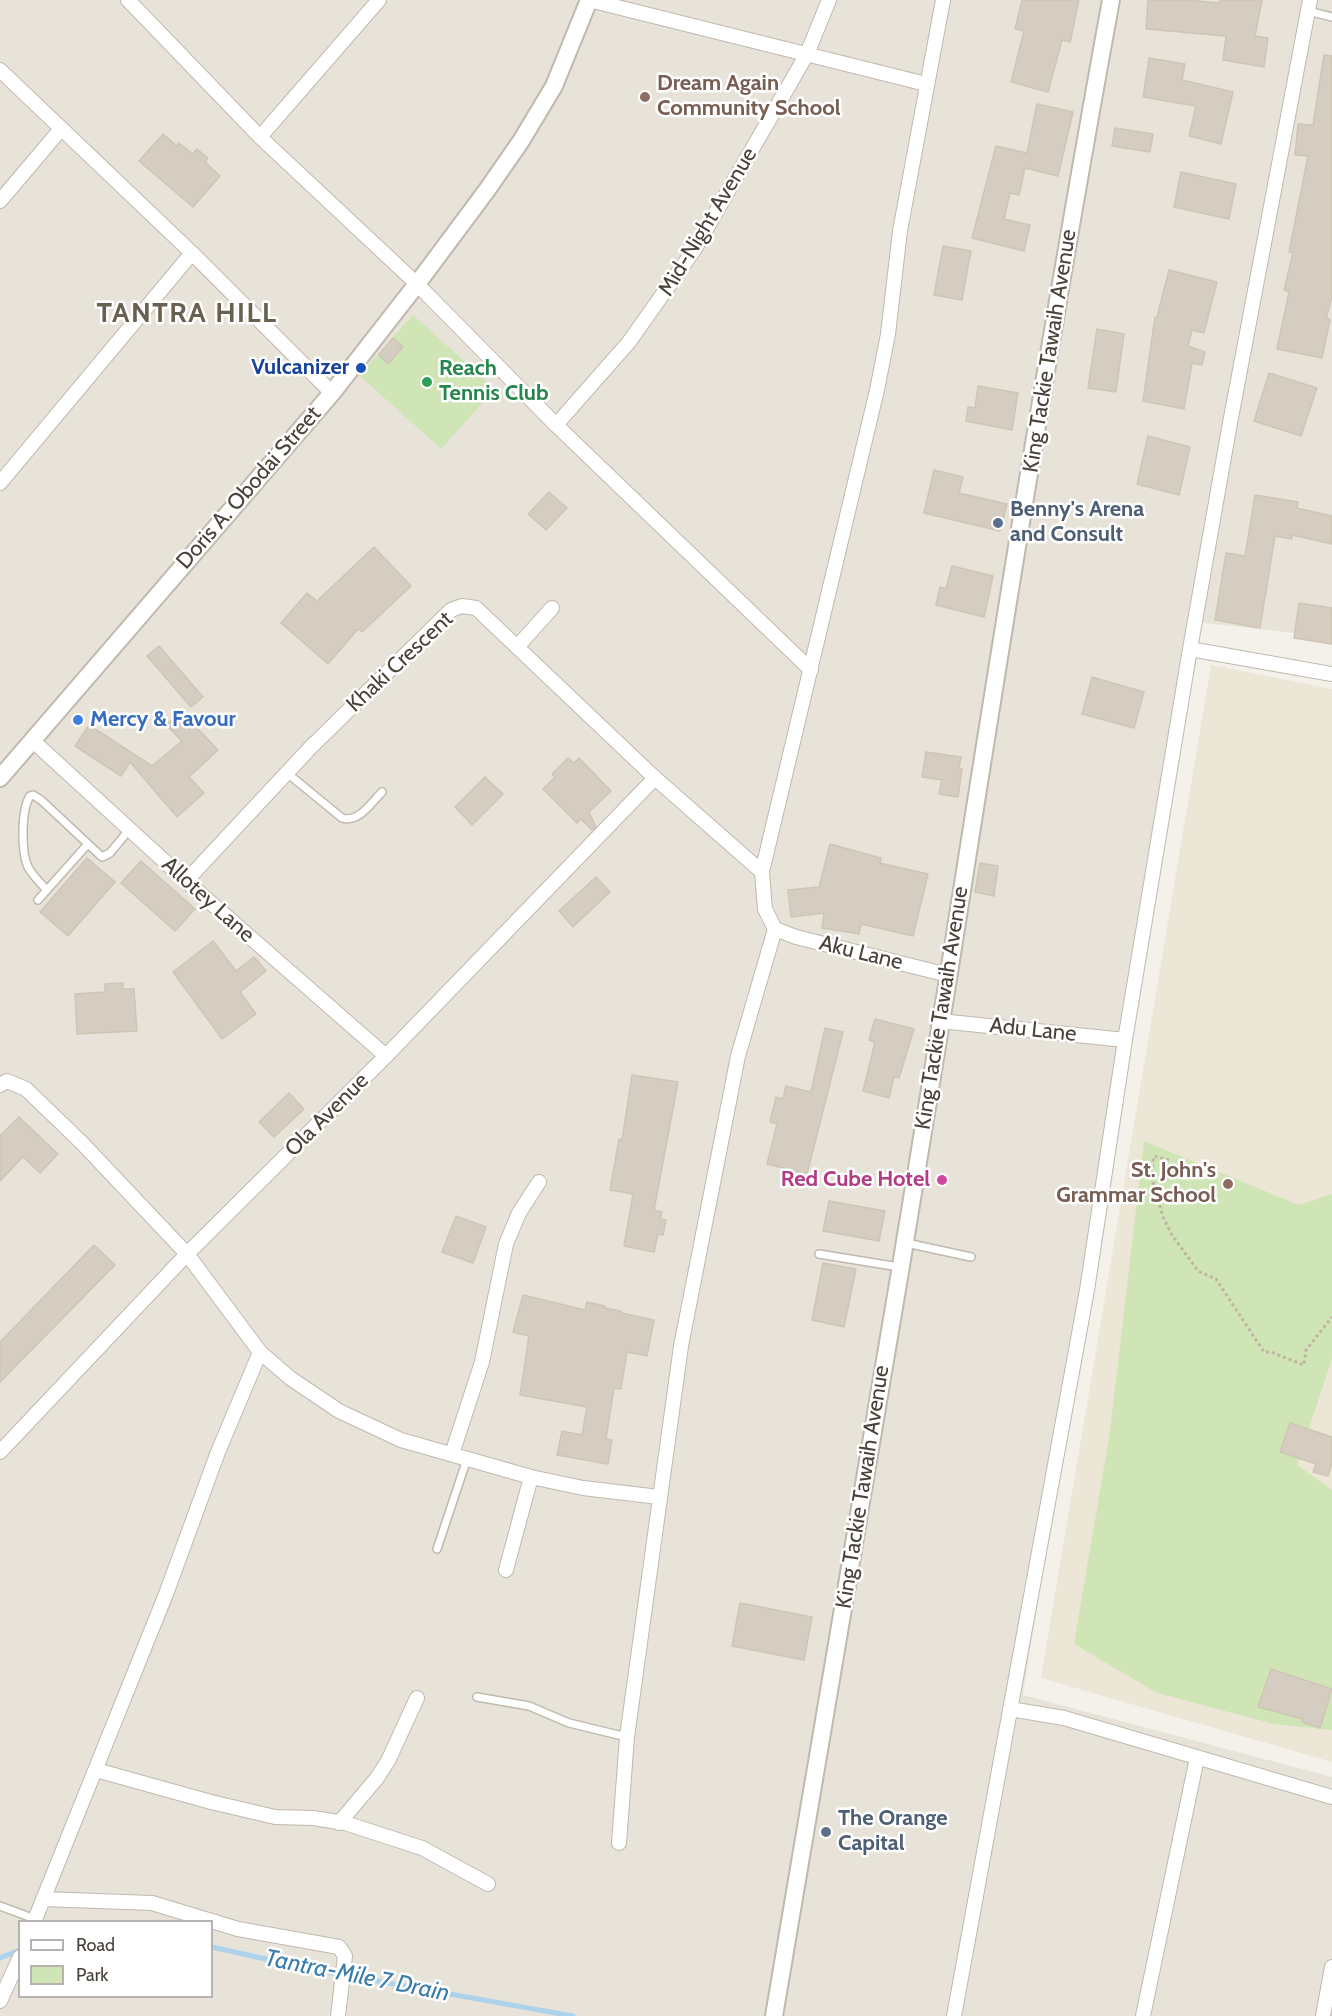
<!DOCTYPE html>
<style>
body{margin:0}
#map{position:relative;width:1332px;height:2016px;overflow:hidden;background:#f4f1eb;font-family:Cabin,sans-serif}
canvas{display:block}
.legend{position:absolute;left:18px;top:1920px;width:195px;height:78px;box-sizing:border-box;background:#fff;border:2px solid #b6b3b0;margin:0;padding:8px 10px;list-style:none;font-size:18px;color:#484239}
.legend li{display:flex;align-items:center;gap:12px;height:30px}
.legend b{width:30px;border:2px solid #b6b3b0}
</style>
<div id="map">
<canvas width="1332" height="2016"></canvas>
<ul class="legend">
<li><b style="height:8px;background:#fff"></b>Road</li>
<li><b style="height:16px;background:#d0e5b6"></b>Park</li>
</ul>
</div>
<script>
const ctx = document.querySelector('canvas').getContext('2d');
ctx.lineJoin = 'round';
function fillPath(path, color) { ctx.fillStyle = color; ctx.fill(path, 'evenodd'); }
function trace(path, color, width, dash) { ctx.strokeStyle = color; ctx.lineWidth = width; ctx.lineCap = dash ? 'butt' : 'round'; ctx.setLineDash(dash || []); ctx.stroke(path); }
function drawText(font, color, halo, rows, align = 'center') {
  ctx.font = font + ' Cabin,sans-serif'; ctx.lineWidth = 5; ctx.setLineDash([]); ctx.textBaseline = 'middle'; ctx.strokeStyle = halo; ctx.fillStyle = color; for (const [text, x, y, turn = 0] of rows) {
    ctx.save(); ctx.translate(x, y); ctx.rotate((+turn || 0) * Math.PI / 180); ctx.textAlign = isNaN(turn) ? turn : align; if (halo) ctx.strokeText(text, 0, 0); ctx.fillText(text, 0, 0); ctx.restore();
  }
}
fillPath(new Path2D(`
 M0 0H1332V637L1195 622 1023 1695 1332 1777V2016H0ZM20 1922H212V1996H20Z`), '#e8e3d9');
fillPath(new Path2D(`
 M1211 665 1332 689V1762L1041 1678Z`), '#ece6d6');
fillPath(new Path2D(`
 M413 315 495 389 441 449 359 375Z
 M1144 1141 1299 1205 1332 1194V1359L1297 1465 1332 1490V1730L1274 1724 1157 1693 1074 1644 1110 1431Z`), '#d0e5b6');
trace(new Path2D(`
 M212 1947 315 1970 573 2016
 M0 1958 20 1950`), '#acd2ec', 5);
const building = new Path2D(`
 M1022 0H1079L1070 42 1062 40 1048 92 1011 82 1024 31 1015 29Z
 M1148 0H1186L1220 3V0H1262L1255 36 1268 38 1264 67 1223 60 1226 36 1146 29Z
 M1324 55 1332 56V297L1326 319H1330L1322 358 1277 349 1289 292 1284 290 1293 253 1289 252 1308 156 1295 155 1298 124 1313 125Z
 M1149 58 1185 64 1182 80 1233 92 1221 144 1189 136 1196 106 1143 97Z
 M1037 104 1073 112 1058 176 1025 168 1019 195 1010 193 1004 219 1030 225 1024 251 972 238 996 146 1027 153Z
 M1115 128 1153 134 1150 152 1112 146Z
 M163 134 177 146 179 143 193 154 197 149 208 158 205 162 220 176 193 207 139 161Z
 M1181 172 1236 184 1229 219 1174 207Z
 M943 246 971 251 962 300 934 295Z
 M1169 270 1217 282 1204 333 1192 330 1188 346 1205 352 1202 365 1192 363 1184 409 1143 401 1155 317H1157Z
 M1097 329 1124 334 1116 392 1088 388Z
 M393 338 403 347 388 364 379 355Z
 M1269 373 1317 388 1301 436 1254 421Z
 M978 386 1018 393 1012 430 966 421 968 407 975 408Z
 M1148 436 1190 447 1179 495 1137 484Z
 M934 470 963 477 959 493 1007 504 1000 531 924 513Z
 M549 492 567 508 546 530 528 514Z
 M1255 495 1298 502 1297 508 1332 516V544L1292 535V539L1275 536 1260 628 1215 620 1226 553 1245 556Z
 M374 547 411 586 362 632 358 629 328 664 281 623 307 593 317 601Z
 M952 566 993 576 984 617 936 605 940 587 946 589Z
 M1299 603 1332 608V644L1294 638Z
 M159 646 203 697 191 707 147 656Z
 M1092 677 1144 692 1134 728 1082 714Z
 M181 711 218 750 189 777 204 793 177 817 130 762 121 776 75 746 89 725 152 766 182 741 166 725Z
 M926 752 961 757 959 768 962 769 958 797 939 794 942 780 922 777Z
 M568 758 574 763 579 758 611 791 589 812 596 827 592 830 581 819 577 823 543 789 555 777 552 774Z
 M485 777 503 794 472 825 455 807Z
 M830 844 881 858 880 863 928 874 913 936 861 924 859 934 822 928 824 913 791 917 788 890 819 887Z
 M87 858 115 882 68 936 40 912Z
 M141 861 195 909 175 931 121 883Z
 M980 863 998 866 994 896 975 892Z
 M596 877 610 892 573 927 559 911Z
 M213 941 236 971 254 957 266 971 240 992 256 1014 222 1039 173 972Z
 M123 983V989H134L137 1031 77 1034 75 994 105 992V984Z
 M875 1019 914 1029 899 1078 894 1077 889 1098 863 1091 875 1042 869 1040Z
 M825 1028 843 1032 807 1174 767 1164 777 1124 770 1122 776 1097 783 1099 786 1086 811 1092Z
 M632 1075 678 1082 654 1210 662 1212 660 1219 666 1220 663 1235 658 1234 654 1252 624 1246 633 1194 610 1190 619 1139 622 1140Z
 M289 1093 304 1109 274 1137 259 1122Z
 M19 1117 58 1154 40 1173 23 1157 0 1181V1136Z
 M829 1201 885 1211 879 1241 823 1231Z
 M456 1216 486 1227 473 1263 442 1252Z
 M94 1245 115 1265 0 1382V1342Z
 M823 1263 856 1269 844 1327 812 1320Z
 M523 1295 585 1310 587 1302 605 1306V1308L621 1311V1313L654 1320 647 1356 627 1352 621 1389 614 1388 606 1439 612 1440 608 1464 557 1455 562 1431 582 1435 587 1407 520 1395 529 1336 513 1332Z
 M1290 1423 1332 1437V1464L1328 1476 1313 1472 1316 1464 1280 1452Z
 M740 1603 812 1617 804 1660 732 1646Z
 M1271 1669 1332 1689 1320 1728 1302 1722 1303 1719 1258 1707Z`);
fillPath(building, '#d5cdc1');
trace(building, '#cfc5b4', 1.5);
const service = new Path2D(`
 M1308 11 1332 17
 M287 773 342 818C359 823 371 803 382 792
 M47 890C40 883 33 876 28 867 21 852 21 810 30 796L33 795 41 800 102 857 110 853 129 830
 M38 900 87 845
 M906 1243 971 1257
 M819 1254 899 1267
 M437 1549 467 1459
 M477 1697 529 1706 569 1723 627 1737
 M0 1906 35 1919`);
const minor = new Path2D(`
 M128 0 260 137 417 284 556 425 811 670
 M589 0 926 84
 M0 70 192 253 332 393
 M260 137 379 0
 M0 201 61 129
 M556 425 629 342 694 250 807 54 829 0
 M0 483 192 253
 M517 647 552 608
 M1190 649 1332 674
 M33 741 186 881 386 1056
 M186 881 310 748 451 610 462 606 476 608 655 778 762 872
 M775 929 796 937 948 975
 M940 1021 1125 1040
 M0 1085 7 1081 26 1089 82 1143 187 1254 260 1352 290 1378 339 1411 401 1440 531 1477 583 1488 659 1497
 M0 1452 187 1254 386 1056 655 778
 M452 1454 482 1362 506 1244 519 1213 539 1182
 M506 1570 531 1477
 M1010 1709 1064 1718 1332 1797
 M96 1770 211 1802 275 1817 313 1818 345 1823 422 1848 488 1884
 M339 1823 377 1778 388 1761 417 1698
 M619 1843 627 1737 681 1346 738 1056 775 929 765 909 762 872 877 390 888 334 900 231 943 0
 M43 1899 152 1903 238 1929 339 1947 345 1956 338 2016
 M34 1922 166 1594 218 1452 260 1352
 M0 2001 20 1957
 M954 2016 1087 1290 1125 1040 1190 649 1230 423 1310 0
 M1143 2016 1197 1758
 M1323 2016 1332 1967`);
const tertiary = new Path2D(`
 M0 778 332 393 417 284 487 190 521 141 554 86 589 0
 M774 2016C833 1668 893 1321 949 973 1000 648 1052 323 1111 0`);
trace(service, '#bfb9ae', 10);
trace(minor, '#bfb9ae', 16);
trace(tertiary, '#bfb9ae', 20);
trace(new Path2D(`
 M1169 1160 1154 1156 1151 1175 1163 1217 1172 1235 1198 1271 1216 1279 1264 1352H1271L1304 1365 1306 1350 1332 1317`), '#c0b5a0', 3, [3, 3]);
trace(service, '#fff', 7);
trace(minor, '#fff', 14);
trace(tertiary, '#fff', 16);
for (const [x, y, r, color] of [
 [645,97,6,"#8d6e63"],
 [361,368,6,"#1a4fb4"],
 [427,382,6,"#2e9e5b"],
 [998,523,6,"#5c6f8a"],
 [78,720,6,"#3f7fe0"],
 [942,1180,6,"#d1479c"],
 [1228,1184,6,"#8d6e63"],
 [826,1832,6,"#5c6f8a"]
]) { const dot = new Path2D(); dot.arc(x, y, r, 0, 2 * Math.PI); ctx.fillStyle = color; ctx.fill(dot); trace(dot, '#fff', 2); }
drawText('bold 22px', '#785e54', '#fff', [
 ["Dream Again",657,84],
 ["Community School",657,109],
 ["St. John's",1216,1171,"right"],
 ["Grammar School",1216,1196,"right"]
], 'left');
drawText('22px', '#484239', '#fff', [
 ["Mid-Night Avenue",708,222,-59],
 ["King Tackie Tawaih Avenue",1050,351,-81],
 ["Doris A. Obodai Street",249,488,-49],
 ["Khaki Crescent",400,662,-43],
 ["Allotey Lane",208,900,42],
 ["Aku Lane",861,953,14],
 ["King Tackie Tawaih Avenue",942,1008,-81],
 ["Adu Lane",1033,1030,6],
 ["Ola Avenue",327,1115,-45],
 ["King Tackie Tawaih Avenue",863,1487,-81]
]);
drawText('bold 22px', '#164399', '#fff', [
 ["Vulcanizer",349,368]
], 'right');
drawText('bold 22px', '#27864d', '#fff', [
 ["Reach",439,369],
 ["Tennis Club",439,394]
], 'left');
drawText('bold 22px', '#4e5e75', '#fff', [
 ["Benny's Arena",1010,510],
 ["and Consult",1010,535],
 ["The Orange",838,1819],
 ["Capital",838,1844]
], 'left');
drawText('bold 22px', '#366cbe', '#fff', [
 ["Mercy & Favour",90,720]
], 'left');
drawText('bold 22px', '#b23c85', '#fff', [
 ["Red Cube Hotel",930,1180]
], 'right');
drawText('italic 24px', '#387cae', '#fff', [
 ["Tantra-Mile 7 Drain",357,1976,11]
]);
ctx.letterSpacing = '1.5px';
drawText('bold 28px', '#6a6051', '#fff', [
 ["TANTRA HILL",187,314]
]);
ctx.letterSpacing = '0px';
</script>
